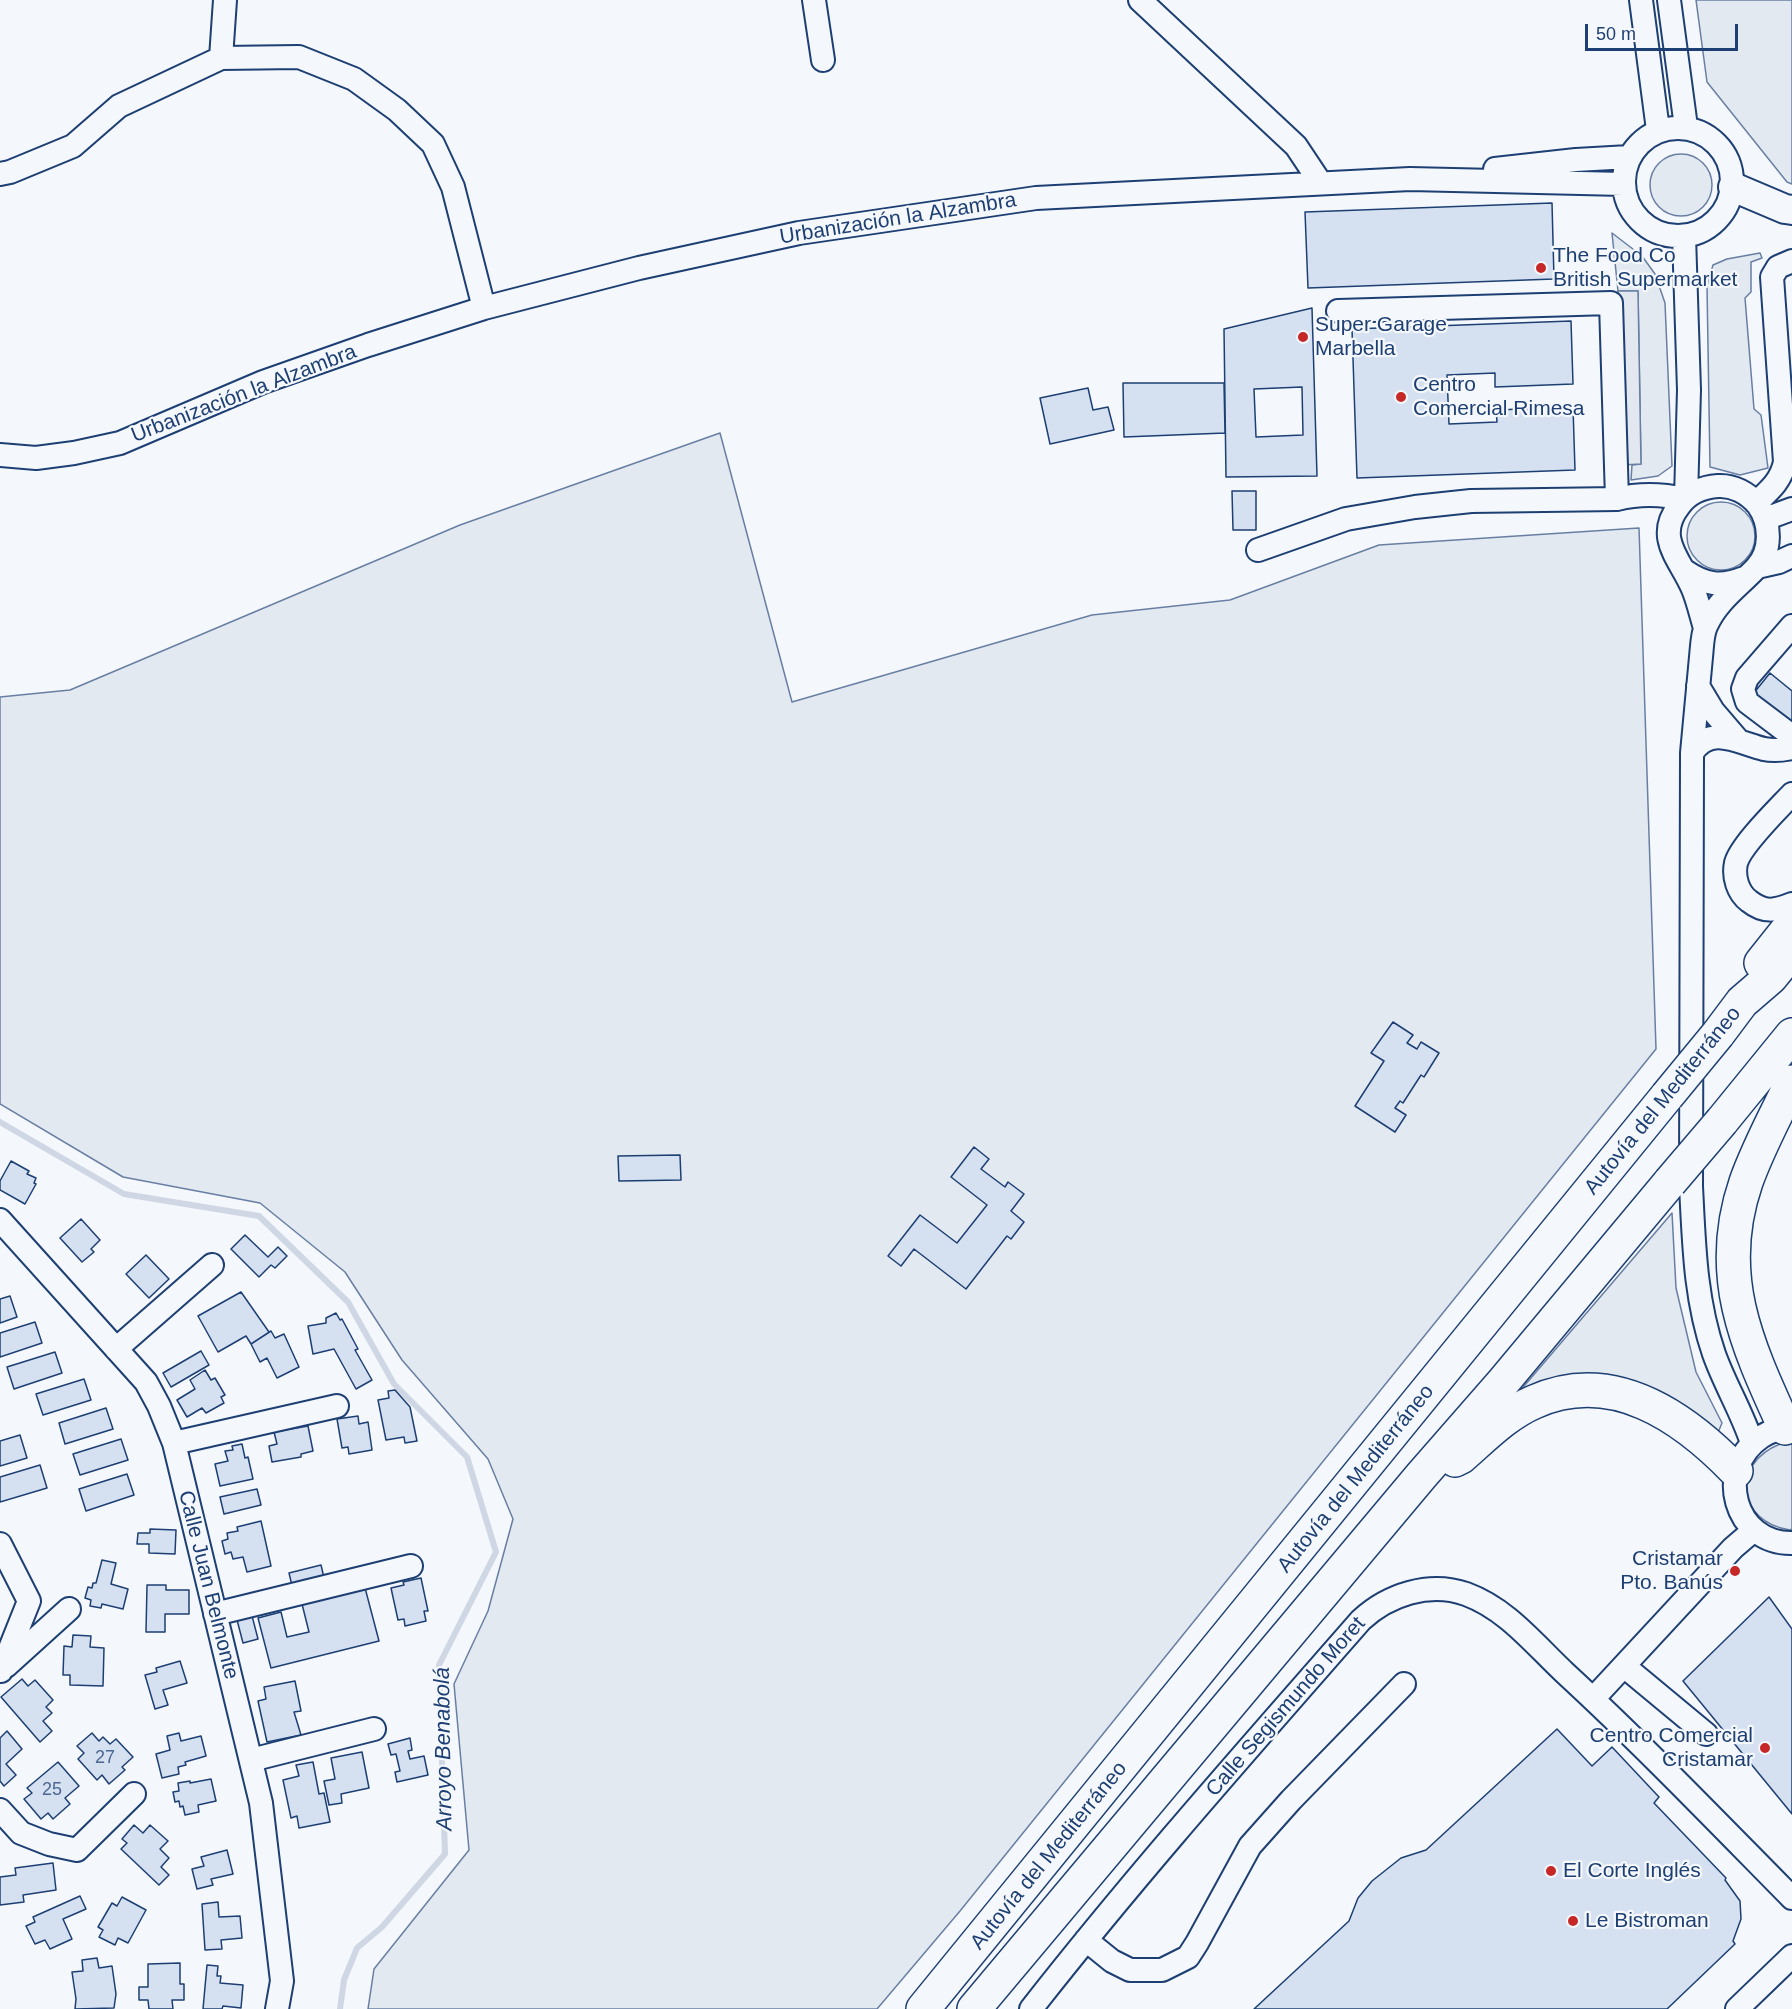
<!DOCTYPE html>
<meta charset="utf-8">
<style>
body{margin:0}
#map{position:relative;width:1792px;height:2009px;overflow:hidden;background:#f4f7fb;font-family:Arial,sans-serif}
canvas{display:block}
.scale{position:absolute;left:1585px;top:24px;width:153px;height:27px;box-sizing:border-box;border:3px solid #1d3f73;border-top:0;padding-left:8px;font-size:18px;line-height:21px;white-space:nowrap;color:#1d3f73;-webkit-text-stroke:4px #f4f7fb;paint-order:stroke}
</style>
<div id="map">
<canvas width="1792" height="2009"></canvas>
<div class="scale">50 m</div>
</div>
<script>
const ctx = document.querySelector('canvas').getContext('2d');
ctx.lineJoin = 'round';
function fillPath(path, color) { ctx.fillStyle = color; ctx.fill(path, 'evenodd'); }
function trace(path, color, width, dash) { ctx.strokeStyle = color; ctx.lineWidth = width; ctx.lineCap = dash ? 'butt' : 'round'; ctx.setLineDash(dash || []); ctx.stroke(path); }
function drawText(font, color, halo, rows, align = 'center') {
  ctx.font = font + ' Arial,sans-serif'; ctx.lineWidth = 4.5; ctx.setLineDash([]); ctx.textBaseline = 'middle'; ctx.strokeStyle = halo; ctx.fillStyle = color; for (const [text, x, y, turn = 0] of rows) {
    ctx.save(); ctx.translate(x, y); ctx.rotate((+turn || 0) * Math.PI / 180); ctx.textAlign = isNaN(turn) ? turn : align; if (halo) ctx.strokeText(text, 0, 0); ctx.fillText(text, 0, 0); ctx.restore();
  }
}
const green = new Path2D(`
 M1696 0H1792V184L1787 182 1707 82Z
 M1650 185a31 31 0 1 1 62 0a31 31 0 1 1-62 0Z
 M1612 233 1642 256 1655 274 1665 303 1672 466 1658 476 1631 480 1632 465 1641 464 1638 291H1618Z
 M1760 253 1762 258 1751 262V292L1745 298 1754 409 1761 415 1768 468 1740 475 1710 467 1707 286 1713 265 1727 259Z
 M720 433 792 702 1092 615 1230 600 1379 545 1639 528 1656 1049 960 1911 877 2009H368L374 1969 469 1850 454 1684 488 1611 513 1519 488 1459 402 1360 345 1272 260 1203 123 1177 0 1104V697L70 690 460 525Z
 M1687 536a34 34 0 1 1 68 0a34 34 0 1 1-68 0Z
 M1672 1213 1676 1288 1696 1372 1722 1423 1717 1435 1664 1401 1513 1399Z
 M1780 1444H1792V1529L1790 1530C1737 1522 1730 1464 1780 1444Z`);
fillPath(green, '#e3e9f0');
trace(green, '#687fa3', 1.5);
const parking = new Path2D(`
 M1618 291H1638L1641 464 1622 465Z`);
fillPath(parking, '#e3e8f0');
trace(parking, '#687fa3', 1.5);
trace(new Path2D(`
 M0 1122 124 1194 259 1216 348 1302 394 1384 467 1457 496 1552 439 1665 445 1854 382 1927 357 1948 344 1980 340 2009`), '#cfd7e4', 6);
const building = new Path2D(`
 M1552 203 1554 279 1308 288 1305 212Z
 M1312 308 1317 476 1226 477 1224 329Z
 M1571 321 1573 384 1495 387V373L1447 375 1449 424 1497 422 1496 410 1573 407 1575 470 1357 478 1352 329Z
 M1123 383H1224L1225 433 1124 437Z
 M1302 387 1303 435 1256 437 1254 389Z
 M1088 388 1093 410 1108 407 1114 430 1050 444 1040 398Z
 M1232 491H1256V530H1233Z
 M1770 673 1792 691V726L1753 694Z
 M1393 1022 1413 1035 1407 1043 1417 1049 1421 1042 1439 1053 1424 1077 1421 1075 1403 1103 1400 1101 1395 1108 1406 1115 1395 1132 1355 1106 1384 1061 1371 1053Z
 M974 1147 989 1159 981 1169 1005 1187 1008 1182 1024 1194 1011 1211 1024 1222 1011 1239 1007 1236 966 1289 914 1249 901 1266 888 1256 920 1215 957 1243 987 1205 951 1177Z
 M680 1155 681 1180 619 1181 618 1156Z
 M11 1161 29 1171 27 1174 36 1178 34 1183 36 1184 25 1204 0 1190V1181Z
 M81 1219 100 1240 91 1249 94 1252 82 1262 60 1238Z
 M245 1235 268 1257 278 1247 287 1256 275 1268 271 1265 259 1277 231 1249Z
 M146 1255 169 1279 149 1298 126 1274Z
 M241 1292 269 1332 251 1344 246 1336 218 1352 198 1316Z
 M10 1296 17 1317 0 1323V1299Z
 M336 1313 340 1320 342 1319 358 1349 355 1350 372 1380 356 1389 334 1349 313 1354 308 1326 326 1323V1318Z
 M35 1322 42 1343 0 1357V1333Z
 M271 1331 275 1338 284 1334 299 1367 277 1378 267 1358 260 1362 251 1344Z
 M201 1351 209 1365 171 1387 163 1373Z
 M55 1352 62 1373 14 1389 7 1367Z
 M205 1370 211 1380 215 1378 225 1395 221 1397 224 1403 206 1413 202 1408 187 1417 177 1400 195 1389 190 1380Z
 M84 1379 91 1400 43 1415 36 1394Z
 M395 1390 410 1407 417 1441 405 1443 404 1437 386 1440 378 1400 389 1398 388 1391Z
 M106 1408 113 1429 65 1444 59 1423Z
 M358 1416 359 1424 368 1422 372 1450 349 1454 348 1447 342 1448 337 1419Z
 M308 1426 313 1451 301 1454V1457L272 1462 269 1446 277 1444 274 1432Z
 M20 1435 27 1458 0 1466V1441Z
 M121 1439 128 1460 80 1475 73 1454Z
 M242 1444 245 1458 248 1457 253 1479 220 1486 215 1464 228 1461 225 1451 233 1450 232 1446Z
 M40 1465 47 1488 0 1502V1477Z
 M127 1474 134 1495 86 1511 79 1489Z
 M257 1489 261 1505 224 1514 220 1497Z
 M261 1521 271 1566 247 1572 243 1557 233 1559 231 1552 225 1554 222 1541 228 1539 227 1533 238 1531 237 1527Z
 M150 1529 176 1530 175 1554 149 1553V1544H137L138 1533H150Z
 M102 1560 116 1563 111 1584 128 1589 123 1609 102 1604 101 1608 90 1606 91 1600 85 1598 88 1587 92 1588 93 1583H96Z
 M321 1565 325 1582 293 1590 289 1573Z
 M421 1578 428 1611H424L426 1621 405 1626 404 1619 398 1620 391 1588 404 1585 403 1582Z
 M364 1584 379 1641 271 1668 258 1618 281 1612 287 1637 309 1632 301 1600Z
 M147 1585H166V1590H189V1614H165V1632H146Z
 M1769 1597 1792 1629V1814L1683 1681Z
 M251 1612 258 1639 243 1643 236 1616Z
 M73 1635 91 1636 90 1647 104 1648 103 1686 70 1685V1675H63L64 1646 72 1647Z
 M180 1661 187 1683 163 1690 168 1705 155 1709 145 1675 157 1672 156 1668Z
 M22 1679 28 1686 35 1680 53 1700 46 1707 52 1713 43 1721 52 1731 40 1742 1 1697Z
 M295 1681 301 1711 294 1712 301 1735 267 1742 258 1701 266 1699 264 1687Z
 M1557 1729 1592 1766 1612 1747 1659 1797 1654 1803 1726 1878 1725 1880 1740 1901 1741 1919 1733 1941 1735 1944 1667 2009H1254L1349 1921 1358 1898 1372 1881 1401 1858 1426 1850Z
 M7 1731 22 1749 6 1764 16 1775 4 1786 0 1781V1738Z
 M92 1733 99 1741 103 1737 110 1744 116 1739 133 1757 122 1767 125 1770 109 1784 102 1775 97 1780 78 1759 84 1753 77 1746Z
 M179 1733 181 1741 201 1736 206 1756 185 1762 186 1765 178 1767 179 1774 162 1778 156 1754 170 1750 167 1736Z
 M410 1738 412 1750 408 1751 410 1759 424 1756 428 1775 397 1782 395 1772 400 1771 396 1754 391 1755 388 1744Z
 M362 1752 369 1788 341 1794 342 1803 329 1805 324 1781 335 1779 331 1758Z
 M58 1762 79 1786 65 1798 70 1804 53 1819 48 1813 41 1819 24 1799 32 1793 27 1788Z
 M313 1762 319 1794 324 1793 330 1822 299 1828 297 1816 291 1818 283 1780 299 1776 296 1765Z
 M211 1779 216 1801 198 1805 199 1812 185 1815 183 1806 180 1807 179 1801 175 1802 173 1792 179 1791 178 1783 190 1781V1783Z
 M134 1825 143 1833 150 1825 168 1841 160 1849 169 1858 161 1867 169 1875 159 1885 121 1849 127 1843 122 1839Z
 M227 1850 233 1874 211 1879 213 1885 197 1889 192 1869 204 1866 201 1857Z
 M53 1863 56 1890 23 1895 24 1902 0 1905V1877L16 1875 15 1868Z
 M80 1896 86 1909 63 1919 72 1939 50 1949 45 1940 35 1944 26 1926 35 1922 33 1917Z
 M122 1897 146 1910 128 1943 118 1938 115 1945 99 1937 103 1930 98 1927 112 1903 117 1906Z
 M218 1902 219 1917 240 1916 242 1938 221 1940 222 1949 205 1950 202 1904Z
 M97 1958 99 1968 112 1966 116 1994 114 2008 75 2009 76 1999 72 1972 83 1971 82 1960Z
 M180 1963V1984H184V2000H172L173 2009H149L148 2000H139V1987H148V1964Z
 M207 1965 218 1966 217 1976H221L220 1983 243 1985 241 2008 223 2006 222 2009H203Z`);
fillPath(building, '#d5e0f0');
trace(building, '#1d3f73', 1.5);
const minor = new Path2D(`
 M814 0 823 60
 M1140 0 1296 146 1320 182
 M1641 0 1658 130
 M1669 0 1686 127
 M221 58 225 0
 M1624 182a54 54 0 1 1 108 0a54 54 0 1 1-108 0Z
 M1495 169 1576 160 1629 157
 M0 174 10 172 73 146 119 106 221 58 299 57 354 79 397 110 433 144 453 187 484 308
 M1684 236 1689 390 1686 498
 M0 455 36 458 74 453 120 443 263 382 368 345 484 308 639 268 799 233 1036 198 1410 179 1623 184
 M1617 499C1640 493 1662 494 1685 499
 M1756 503C1770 490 1781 481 1785 462L1772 277 1778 267 1792 261
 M1765 519 1792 509
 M1258 550 1346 519 1415 507 1471 501 1617 499 1611 303 1338 311
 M1757 567 1779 562 1792 556
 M1685 571C1705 585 1721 587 1744 578
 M1792 626 1747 678 1743 689 1747 702 1792 736
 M1705 628C1701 615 1698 601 1693 589 1681 560 1654 538 1679 506 1688 493 1703 487 1718 486 1733 485 1748 493 1758 505 1771 523 1772 551 1756 568 1738 587 1717 601 1706 626 1702 635 1702 648 1701 657 1698 689 1695 721 1692 753L1691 1186C1694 1244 1695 1299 1714 1354 1725 1385 1742 1412 1752 1443
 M1698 686 1713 711 1737 739
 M1692 753C1710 724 1739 743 1764 749 1773 751 1783 750 1792 748
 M1792 794C1778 809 1741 845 1736 863 1733 877 1738 893 1749 901 1764 913 1775 911 1792 904
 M0 1220 146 1382 159 1406 174 1443 261 1803 282 1981 277 2009
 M116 1349 212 1265
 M1792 1429C1781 1428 1770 1431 1761 1437 1714 1469 1734 1544 1792 1543
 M174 1443 337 1406
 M0 1544 29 1601 1 1671
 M215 1614 411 1566
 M6 1666 69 1609
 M1624 1666 1706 1734
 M1593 1699 1733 1548 1754 1530
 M251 1760 374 1729
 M0 1810 21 1833 49 1844 77 1850 134 1794
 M1086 1940 1112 1961 1130 1970H1162L1188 1957 1197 1943 1250 1846 1291 1800 1404 1684
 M1031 2009C1136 1875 1249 1748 1361 1620 1388 1595 1429 1581 1466 1594 1507 1609 1534 1644 1565 1673 1643 1745 1717 1822 1792 1898
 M1737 2009 1792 1956`);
const major = new Path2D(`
 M1733 187 1785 209 1792 210`);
const highway = new Path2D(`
 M1761 963 1792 924
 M1718 1034 1742 1002 1771 977 1792 951
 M1722 1121 1792 1035
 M1785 1428C1747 1345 1714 1275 1746 1182 1758 1148 1776 1115 1792 1082
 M1455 1460 1461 1457C1484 1437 1506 1414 1534 1402 1612 1367 1683 1416 1736 1471
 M923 2009 1667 1096
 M974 2009 1421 1476 1504 1381 1670 1182`);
trace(minor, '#1d3f73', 26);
trace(major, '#1d3f73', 32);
trace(highway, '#1d3f73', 36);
trace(minor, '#f4f7fb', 22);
trace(major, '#f4f7fb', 28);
trace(highway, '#f4f7fb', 33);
const highwayBridge = new Path2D(`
 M1667 1096 1718 1034
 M1670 1182 1722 1121`);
trace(highwayBridge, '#1d3f73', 36, []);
trace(highwayBridge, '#f4f7fb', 33);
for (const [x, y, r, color] of [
 [1541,268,6,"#c62828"],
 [1303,337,6,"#c62828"],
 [1401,397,6,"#c62828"],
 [1735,1571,6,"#c62828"],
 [1765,1748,6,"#c62828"],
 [1551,1871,6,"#c62828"],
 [1573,1921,6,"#c62828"]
]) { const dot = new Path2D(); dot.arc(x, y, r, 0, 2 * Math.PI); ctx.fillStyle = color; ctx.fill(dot); trace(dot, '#f4f7fb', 2); }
drawText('18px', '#4b6792', null, [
 ["27",105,1758],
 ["25",52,1790]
]);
drawText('21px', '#1d3f73', '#f4f7fb', [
 ["Urbanización la Alzambra",898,219,-9],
 ["Urbanización la Alzambra",244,394,-21],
 ["Autovía del Mediterráneo",1663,1101,-51],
 ["Autovía del Mediterráneo",1356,1479,-51],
 ["Calle Juan Belmonte",208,1585,76],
 ["Calle Segismundo Moret",1286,1707,-49],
 ["Autovía del Mediterráneo",1049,1856,-51]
]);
drawText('21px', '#1d3f73', '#f4f7fb', [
 ["The Food Co",1553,256],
 ["British Supermarket",1553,280],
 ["Super Garage",1315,325],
 ["Marbella",1315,349],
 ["Centro",1413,385],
 ["Comercial Rimesa",1413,409],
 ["Cristamar",1723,1559,"right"],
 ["Pto. Banús",1723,1583,"right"],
 ["Centro Comercial",1753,1736,"right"],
 ["Cristamar",1753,1760,"right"],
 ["El Corte Inglés",1563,1871],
 ["Le Bistroman",1585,1921]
], 'left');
drawText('italic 22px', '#1d3f73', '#f4f7fb', [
 ["Arroyo Benabolá",444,1749,-91]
]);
</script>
